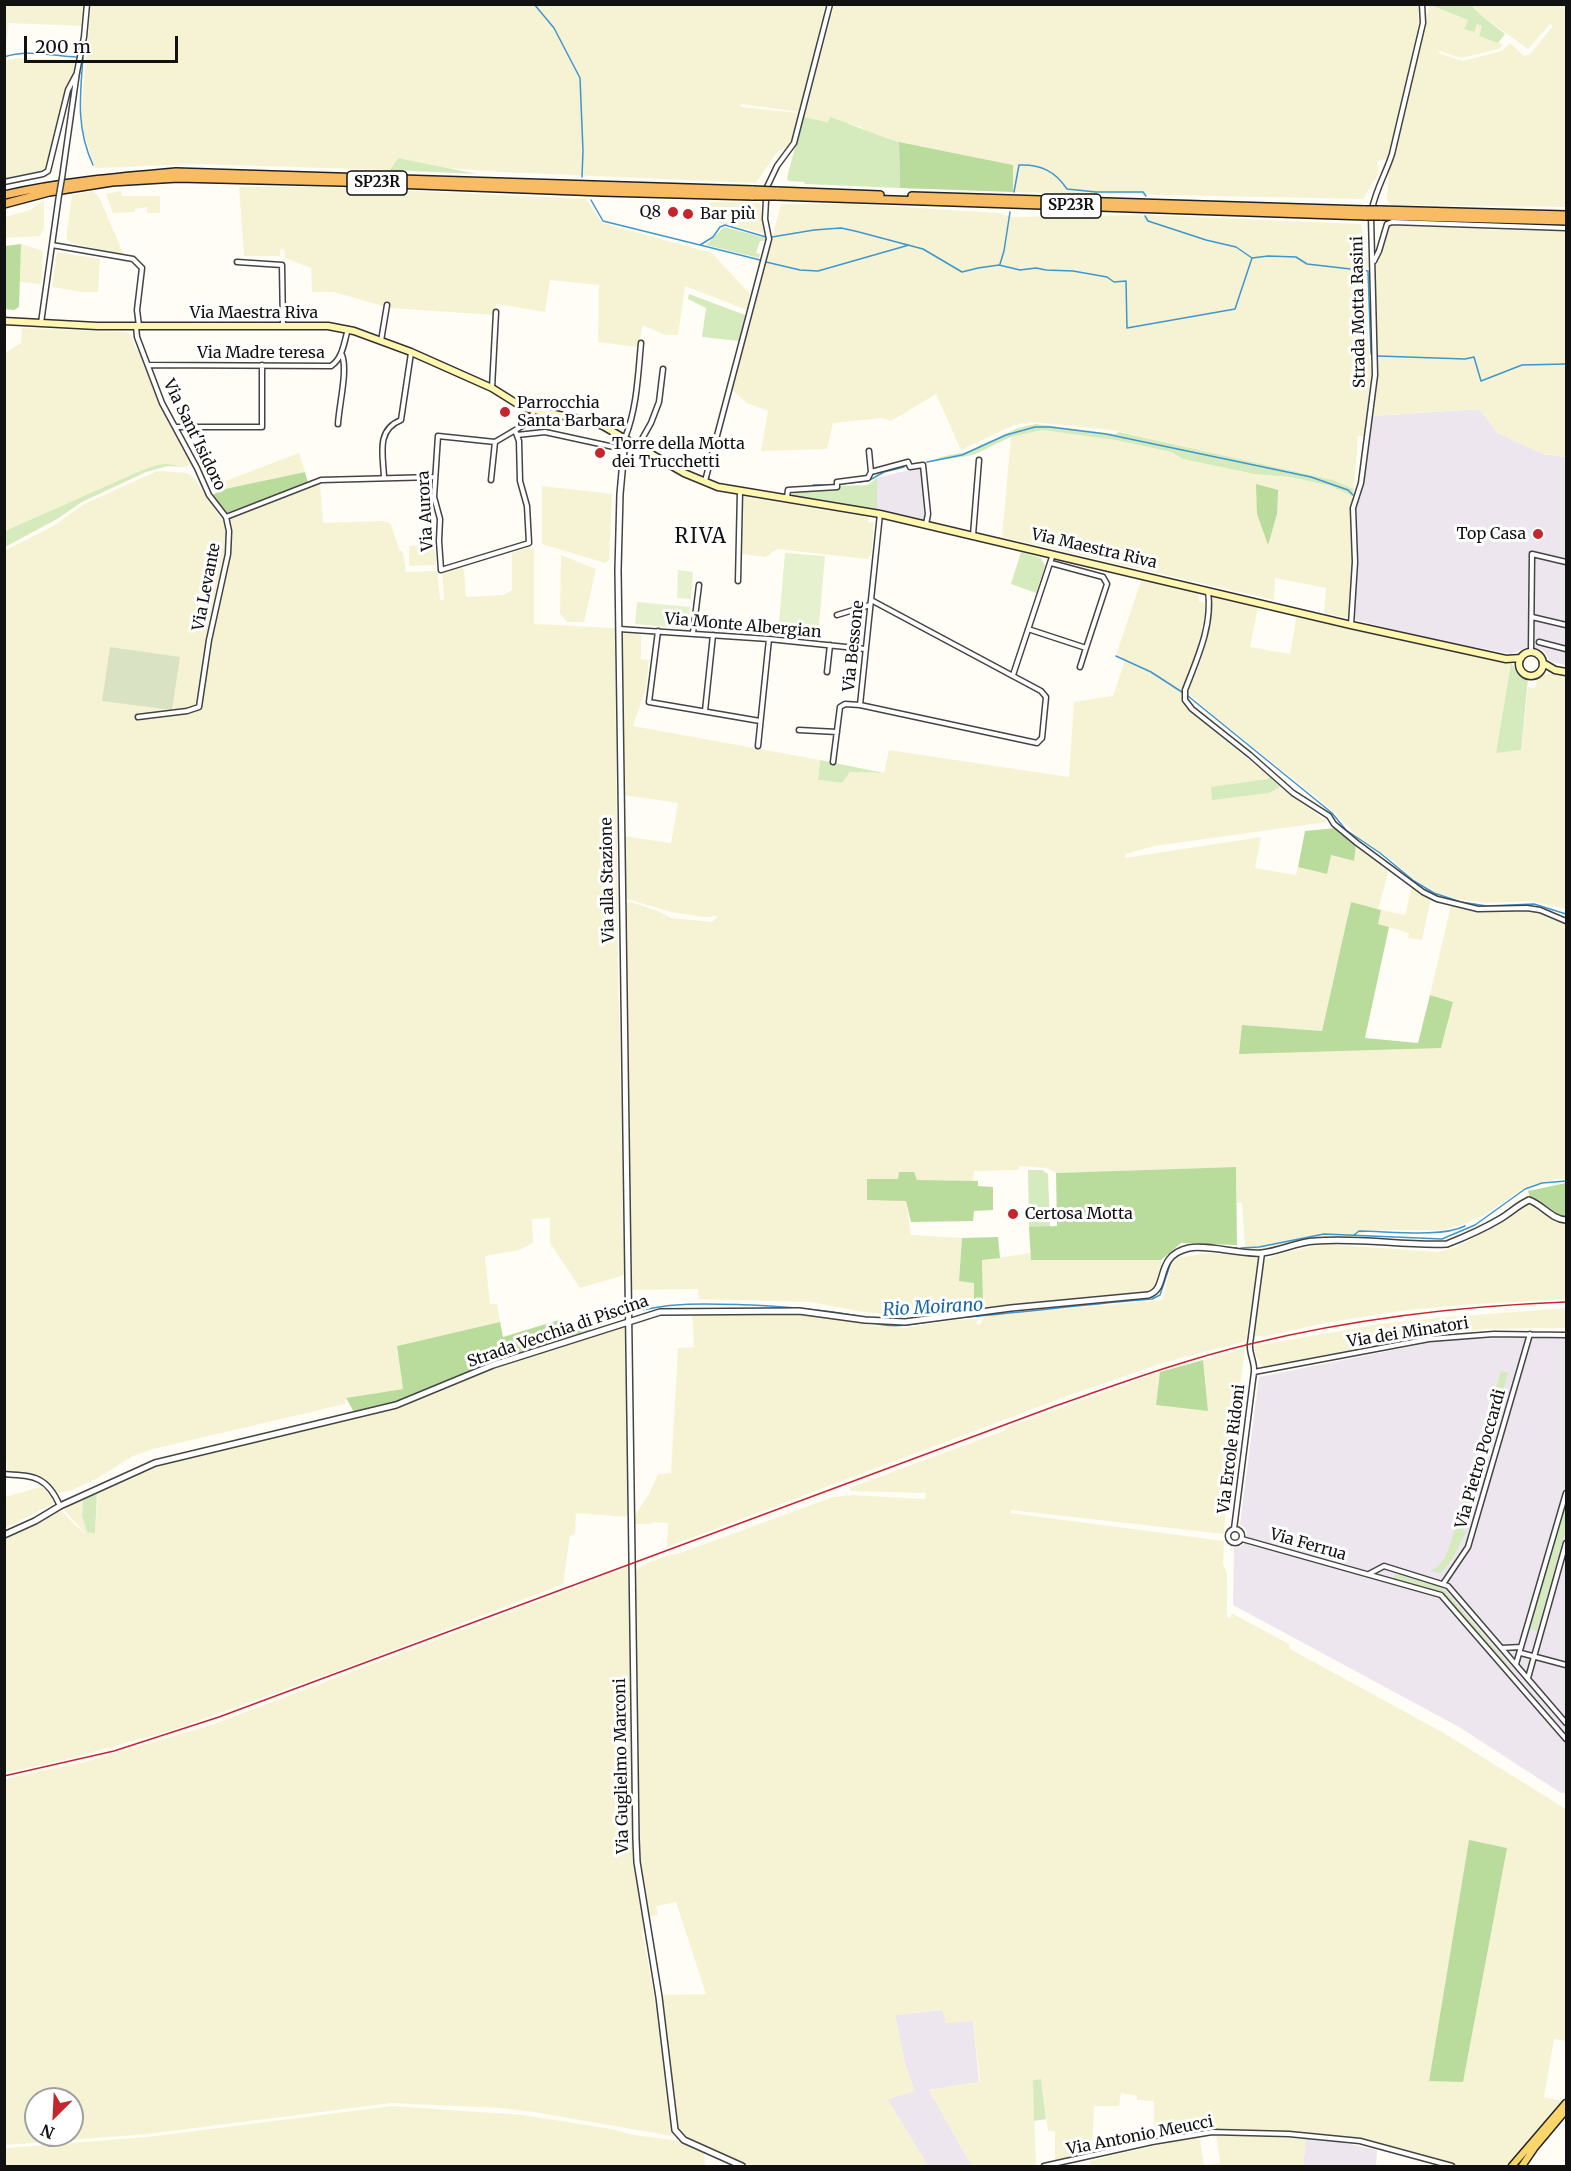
<!DOCTYPE html>
<meta charset="utf-8">
<style>
body{margin:0}
#map{position:relative;width:1571px;height:2171px;overflow:hidden;background:#fffdf5;font-family:Merriweather,serif}
canvas{display:block}
.frame{position:absolute;inset:0;border:6px solid #111;pointer-events:none}
.north{position:absolute;left:24px;top:2087px;width:60px;height:60px;box-sizing:border-box;background:#fff;border:2px solid #a0a0a0;border-radius:50%;rotate:204deg;font-size:16px;font-weight:700;line-height:24px;text-align:center;color:#111}
.north::after{content:'';display:block;margin:auto;width:21px;height:27px;background:#c4262e;clip-path:polygon(50% 0,100% 100%,50% 72%,0 100%)}
.scale{position:absolute;left:24px;top:36px;width:154px;height:27px;box-sizing:border-box;border:3px solid #111;border-top:0;padding-left:8px;font-size:18px;line-height:21px;white-space:nowrap;color:#111;-webkit-text-stroke:4px #fff;paint-order:stroke}
</style>
<div id="map">
<canvas width="1571" height="2171"></canvas>
<div class="frame"></div>
<div class="north">N</div>
<div class="scale">200 m</div>
</div>
<script>
const ctx = document.querySelector('canvas').getContext('2d');
ctx.lineJoin = 'round';
function fillPath(path, color) { ctx.fillStyle = color; ctx.fill(path, 'evenodd'); }
function trace(path, color, width, dash) { ctx.strokeStyle = color; ctx.lineWidth = width; ctx.lineCap = dash ? 'butt' : 'round'; ctx.setLineDash(dash || []); ctx.stroke(path); }
function drawText(font, color, halo, rows, align = 'center') {
  ctx.font = font + ' Merriweather,serif'; ctx.lineWidth = 6; ctx.setLineDash([]); ctx.textBaseline = 'middle'; ctx.strokeStyle = halo; ctx.fillStyle = color; for (const [text, x, y, turn = 0] of rows) {
    ctx.save(); ctx.translate(x, y); ctx.rotate((+turn || 0) * Math.PI / 180); ctx.textAlign = isNaN(turn) ? turn : align; if (halo) ctx.strokeText(text, 0, 0); ctx.fillText(text, 0, 0); ctx.restore();
  }
}
fillPath(new Path2D(`
 M1479 409 1498 433 1543 454 1566 457V665L1551 662 1543 650 1528 647 1511 654 1442 641 1355 620V510L1363 474 1372 416Z
 M921 469 925 520 877 510V478L900 472Z
 M1566 1336V1793H1561L1459 1727 1233 1605 1234 1548 1241 1546 1246 1542 1247 1534 1245 1528 1240 1524 1259 1377 1443 1340Z
 M942 2010 973 2021 979 2082 929 2090 972 2166H928L887 2099 914 2091 905 2064 895 2015Z
 M1306 2139 1331 2140 1377 2150 1376 2166H1303Z`), '#eee6ef');
fillPath(new Path2D(`
 M5 5H85L83 26 9 23 5 52 7 60 21 58 77 60 69 83 48 166 44 170 5 179Z
 M91 5H825L799 112 741 104V107L798 113 790 145 777 152 756 183 501 172 448 168 398 158 390 170 195 164 95 168 84 134 81 115Z
 M834 5H1418L1419 22 1389 158 1377 161 1379 173 1363 199 1013 192V165L899 142 867 132 861 127 830 118 829 122 803 117 806 112Z
 M1430 5 1468 20 1464 29 1477 24 1483 26 1486 38 1503 44 1499 49 1461 58 1439 51 1438 53 1463 61 1501 51 1510 43 1524 56 1530 54 1553 26 1550 24 1528 49 1482 16 1473 6 1475 5H1566V207L1391 205 1387 200 1389 168 1417 48Z
 M239 187H332L586 199 602 223 712 253 750 294 747 310 685 286 678 335H665L643 325 638 347 598 342 599 285 550 280 545 312 496 304 495 315 390 308 334 292H312L311 268 285 258 284 250 280 249V256H244Z
 M93 191 99 197 124 255 72 243 66 239 72 195Z
 M121 191 122 196H160V213H147V207L135 209V212L113 213 106 194Z
 M44 200V228L40 236 5 238V217L30 210Z
 M735 202 760 203 764 233 710 221V202Z
 M781 204H856L999 213 1011 217 1150 215 1361 224 1369 267H1364L1369 356 1372 375 1364 436H1358L1354 489 1333 480 1117 431 1066 425 1029 422 1014 425 961 450 936 394 891 421 882 418 833 423 827 449 761 451 768 411 747 403 732 390Z
 M1394 225 1504 230H1566V457L1543 454 1498 433 1479 409 1372 416 1376 375V266L1387 226Z
 M21 244 43 251 41 284 19 282Z
 M57 252 100 259 98 292H83L52 287Z
 M22 328 124 332 130 334 136 349 140 351 156 393 190 463 187 467 167 464 140 471 5 531V353L21 343Z
 M1042 430 1115 440 1171 452 1183 459 1254 474 1290 477 1331 486 1352 496V619L1324 613 1326 588 1275 578 1274 600 1002 537 1011 437Z
 M299 453 305 472 220 490 215 493 212 486Z
 M157 471 187 473 194 478 222 520 233 518 320 483 323 523 383 521 391 524 399 549 403 552 406 572 437 571 440 600H444L442 572 462 567 464 570 466 597 504 595 512 590V553L528 547 534 549V624L615 628 618 969 625 1275 580 1288 550 1243V1218L532 1219 533 1243 519 1250 485 1256 490 1304H497L500 1322 397 1346 403 1389 346 1398 345 1404 153 1449 133 1456 96 1479 70 1491 56 1493 43 1478 8 1473 4 1442V551L55 525 84 504Z
 M542 486 612 494 609 560 605 563 542 544Z
 M742 496 868 517V522L874 523 871 556H869L868 559 777 549 766 557 741 554Z
 M435 545 436 565 409 566V546Z
 M561 555 596 569 584 622H567L560 614Z
 M1142 578 1199 591V601L1207 604 1196 658 1185 686 1182 702 1191 713 1270 777 1268 779 1269 793 1280 787 1327 822 1154 846 1126 854 1125 858 1261 837 1255 868 1296 875 1298 867 1327 874 1330 855 1353 861 1356 844 1389 869 1378 910 1351 902 1322 1031 1242 1025 1441 1048 1453 1002 1430 995 1451 905 1489 911 1529 910 1554 917 1566 924V1179H1554L1525 1187 1486 1214 1463 1224 1444 1230H1366L1365 1233H1357L1354 1238 1319 1237 1262 1252 1245 1250 1242 1203H1237L1236 1167 1056 1173 1047 1168 1019 1166V1170L974 1171 973 1181 917 1180 899 1173 898 1179 906 1200 911 1235 962 1238 959 1280 974 1283V1305L971 1307 900 1315 863 1312 811 1302 699 1299 698 1289 630 1290 624 904 631 902 658 911 671 918 712 922 718 916 703 917 671 912 624 898 623 836 671 843 678 803 624 795 622 633 641 634V659L649 660 646 688 633 726 820 760 818 780 842 783 850 772 884 773 889 750 1069 777 1074 702 1113 696 1125 660 1117 654V652Z
 M1213 596 1258 607 1250 647 1290 654 1297 614 1511 663 1497 752 1521 750 1528 687 1536 688 1537 678 1546 673 1566 676V909L1530 901 1486 903 1457 899 1435 892 1414 879 1389 858 1358 837 1333 811 1212 714 1188 693 1190 684 1201 660 1212 609Z
 M1412 886 1431 898 1422 940 1408 938 1409 933 1378 924 1381 910 1405 915Z
 M1528 1204 1557 1222H1566V1299L1458 1305 1393 1312 1326 1323 1266 1336H1253L1259 1289 1265 1260 1279 1254 1321 1244 1438 1252 1456 1247 1506 1221 1520 1207Z
 M1031 1253 1032 1260H1161V1270L1157 1288 1152 1293 983 1307 982 1260Z
 M1208 1253 1259 1257 1246 1341 1166 1362 1070 1395 667 1547 668 1523 653 1522 652 1524H633V1518L649 1494 658 1474 671 1473 678 1348 694 1347 692 1313 814 1314 869 1325 905 1328 953 1320 978 1319 976 1324 980 1325 984 1317 998 1315 1162 1300 1172 1263 1177 1258Z
 M1566 1308V1328L1488 1329 1422 1336 1379 1344 1371 1337H1366L1355 1349 1263 1367 1252 1350 1254 1346 1380 1324 1448 1317Z
 M622 1326 626 1331 628 1515 625 1517 576 1513 575 1534 570 1536 563 1584 367 1660 169 1731 68 1759 5 1773V1536L60 1509 76 1526 86 1534 64 1510 67 1508 66 1505 83 1498 82 1516 87 1532 95 1534 98 1491 157 1464 402 1406 521 1358Z
 M1245 1348 1228 1479 1224 1534 1011 1510 1010 1513 1224 1541 1223 1564 1227 1574V1617L1231 1618V1613L1289 1644 1290 1649 1442 1732 1566 1809V2041L1554 2039 1544 2097 1563 2101 1508 2166H1459L1358 2138 1331 2135 1218 2129 1154 2140V2101L1137 2100V2096L1121 2093 1119 2106H1094L1092 2154 1055 2162V2131H1048L1041 2079 1033 2080 1036 2166H972L929 2090 980 2082 973 2021 946 2023 942 2010 895 2015 905 2064 915 2091 887 2099 928 2166H751L692 2140 680 2132 676 2124 661 1995 706 1994 676 1902 656 1906 658 1915 649 1917 640 1863 636 1604 633 1603V1572L643 1565 666 1556 680 1553 833 1497 852 1495 925 1499 926 1493 851 1491 849 1488 1006 1430 1007 1427 1160 1372 1156 1405 1208 1411 1203 1360ZM1469 1841 1506 1848 1430 2081H1429Z
 M44 1486 54 1502 52 1504 5 1528V1497Z
 M629 1567 634 1860 645 1929 642 1931 659 2023 672 2136 534 2112 499 2108 392 2103 148 2134 5 2145V1779L88 1761 211 1725ZM36 2099H72V2135H36Z
 M392 2106 523 2115 611 2129 634 2135 681 2141 704 2152 705 2166H5V2148L147 2137Z
 M1216 2134 1306 2139 1303 2166H1090V2161L1114 2155 1199 2136 1204 2165 1220 2163Z`), '#f6f3d4');
fillPath(new Path2D(`
 M1430 5H1475L1473 7 1482 16 1505 34 1498 43 1479 36 1482 26 1477 24 1474 32 1464 29 1468 20Z
 M803 117 828 122 830 117C854 125 875 135 899 142L900 188 805 184 804 182 788 181 787 178Z
 M398 158 477 174 390 170Z
 M724 227 766 238V241H760L756 253 760 254 759 258 706 245Z
 M689 294 745 315 739 341 702 337 706 308 688 299Z
 M1036 424 1115 434 1119 432 1333 480 1354 489 1352 496 1331 486 1290 477 1254 474 1183 459 1171 452 1115 440 1042 430 1011 437 973 455 924 463 945 456 966 452 1018 428Z
 M167 464 187 467 168 466 146 472 82 502 57 519 5 547V531L140 471 157 465Z
 M877 478V510L791 495 797 492 840 488V486L868 485Z
 M1021 552 1041 558 1045 566 1036 593 1011 584Z
 M1511 663 1519 674 1528 679 1521 750 1496 753Z
 M820 760 884 773 850 772 842 783 818 780Z
 M1270 777 1280 787 1269 793 1212 800 1211 787 1268 779Z
 M1028 1170H1042L1048 1174 1050 1227H1029Z
 M1501 1371 1508 1373 1487 1448 1479 1445Z
 M1472 1466 1479 1468 1465 1523 1457 1518Z
 M97 1494 95 1534 87 1532 82 1516 83 1498Z
 M1565 1506 1566 1529 1537 1631 1530 1629Z
 M1458 1524 1464 1526 1463 1530 1466 1532 1453 1558 1441 1573 1430 1571C1447 1564 1451 1542 1455 1526Z
 M1395 1574 1440 1587 1445 1590 1511 1668 1507 1669 1440 1592 1393 1579Z
 M1041 2079 1046 2119 1034 2121 1033 2080Z`), '#d5ebbd');
fillPath(new Path2D(`
 M899 142 1013 165V192L900 188Z
 M21 244 19 307 14 310 5 309V246Z
 M305 472 308 483 226 513 212 496 220 490Z
 M1256 484 1278 490 1277 514 1268 545 1257 514Z
 M1336 828 1356 844 1354 861 1331 855 1327 874 1298 867 1305 831Z
 M1351 902 1381 910 1378 924 1389 927 1365 1038 1418 1043 1430 995 1453 1002 1441 1048 1239 1054 1242 1025 1322 1031Z
 M1236 1167 1237 1245 1181 1243 1161 1260H1031L1029 1227 1057 1226 1056 1173Z
 M899 1172H914L917 1180 978 1181V1186L993 1187V1210L974 1211 973 1221 911 1222 906 1201 867 1200V1179H898Z
 M1566 1183V1218C1552 1217 1545 1203 1530 1198L1528 1191Z
 M998 1237 1000 1258 982 1260 983 1304 974 1305V1283L959 1281 962 1238Z
 M559 1320 562 1332 588 1325 591 1331C554 1343 515 1354 478 1368 436 1385 399 1406 354 1412L346 1398 403 1389 397 1346 500 1322 503 1337Z
 M1203 1360 1208 1411 1156 1405 1160 1372Z
 M1469 1840 1507 1848 1463 2082 1429 2081Z`), '#b9dc9c');
fillPath(new Path2D(`
 M110 647 180 657 172 710 102 701Z`), '#d9e3c4');
fillPath(new Path2D(`
 M785 553 825 556 818 637 778 633Z
 M678 570 693 572 691 599 677 598Z
 M637 602 690 607 688 629 635 624Z`), '#e6f2cf');
trace(new Path2D(`
 M534 4 554 28 580 78 583 151 582 177
 M4 57C26 49 54 56 76 57
 M83 58C80 97 76 128 93 165
 M1014 192 1019 165C1040 164 1055 171 1067 189L1096 192H1143L1146 196
 M591 200 603 221 700 245 713 237 720 227 725 225 766 237
 M1145 216 1148 221 1206 240 1236 247 1252 258 1268 256 1296 257 1307 264 1368 271 1371 354
 M772 237 814 230 841 228 855 231 923 249 962 272 978 268 999 265 1020 270 1036 268 1046 270 1073 271 1107 277 1114 282 1126 281 1127 328 1235 309 1252 258
 M700 245 760 260
 M766 262 800 270 818 271 909 245
 M1000 264 1004 251 1010 212
 M1378 356 1465 359 1474 357 1481 381 1522 365 1566 364
 M927 462 962 455 1006 435 1035 427H1050L1106 434 1311 477 1348 490 1353 495
 M912 465 919 463
 M840 484 868 481 884 472 904 467
 M813 485H832
 M1116 656 1151 672 1188 696 1332 813 1346 830 1380 853 1414 881 1434 893 1461 902 1487 906 1534 904 1566 914
 M1354 1235 1359 1231C1388 1231 1441 1238 1465 1226
 M1220 1247 1237 1248
 M1179 1248 1195 1245
 M1241 1248 1259 1247 1324 1234 1442 1239 1475 1225 1525 1189 1542 1183 1566 1181
 M631 1313C670 1301 712 1304 752 1305 790 1307 830 1310 868 1318
 M609 1321 625 1315
 M870 1322C897 1331 927 1321 955 1318 1021 1313 1086 1304 1152 1299L1160 1295 1171 1262`), '#3f96cf', 1.5);
const minor = new Path2D(`
 M62 178 77 72 84 37 87 4
 M4 182 43 174 48 171 68 90 77 73
 M767 187 777 166 794 143 830 4
 M1372 209C1376 189 1386 173 1392 154L1423 23 1422 4
 M52 245 133 259 142 268 137 310 139 326
 M1374 261 1379 251 1387 224 1392 222 1566 228
 M237 262 282 265 283 326
 M41 323 59 195
 M136 326 137 337 162 403 197 468 209 495 226 517 229 531 228 554 209 640 199 707 187 711 138 717
 M381 341 387 305
 M149 365 331 366C343 358 344 342 348 329
 M492 388 496 312
 M338 424C339 405 348 370 342 355
 M175 427H262V365
 M517 435 545 432 623 449
 M625 438C637 408 638 375 641 343
 M495 442 438 436 434 497 440 519 439 541 441 570 529 543 527 506 520 481 519 441 515 430
 M495 442 529 422 534 411
 M638 446 651 423 659 402 663 369
 M869 451 871 472
 M384 477C383 454 376 430 401 420L411 353
 M491 480 495 442
 M705 481 769 239 765 219 766 200
 M787 497 788 490 837 487V482L868 478 871 472 908 462 910 467 923 465 928 514 926 524
 M226 517 321 480 435 477
 M973 535 979 460
 M738 581 740 491
 M1208 591C1213 625 1197 659 1185 690V700L1192 709 1250 755 1293 793 1329 816 1334 824 1357 843 1423 892 1437 899 1478 909 1527 908 1540 910 1566 921
 M837 615 870 605
 M1532 617 1566 625
 M1351 625 1355 562 1353 508 1361 483 1375 375 1371 217
 M619 629 769 639 865 649
 M1028 629 1086 648 1107 584 1103 577 1051 563
 M658 631 649 702 760 721
 M693 633 699 585
 M1539 642 1566 649
 M1531 652 1532 554 1566 562
 M1080 667 1086 648
 M827 672 830 645
 M1013 675 1053 554
 M860 705 1037 743 1042 738 1046 697 1041 691 871 600
 M705 711 713 635
 M799 730 837 732
 M758 746 769 639
 M833 762 840 707 845 704 860 705 880 514
 M1254 1372 1429 1339 1494 1334 1566 1335
 M4 1474C34 1476 47 1476 60 1506
 M1228 1536a7 7 0 1 1 14 0a7 7 0 1 1-14 0Z
 M1234 1529 1254 1372C1255 1362 1249 1354 1250 1344L1262 1253
 M1242 1539 1441 1595 1566 1739
 M1369 1574 1384 1566 1448 1586 1566 1723
 M1443 1584 1468 1547 1530 1334
 M1502 1648 1521 1647
 M1521 1653 1566 1665
 M1516 1664 1566 1493
 M1528 1678 1566 1543
 M1044 2166 1152 2142 1212 2132 1289 2134 1360 2141 1452 2166`);
const tertiary = new Path2D(`
 M625 439 620 494 618 570 636 1839 637 1862 659 1997 675 2130 684 2140 742 2166
 M4 1535 35 1521 60 1506 155 1463 396 1405 493 1365 660 1312 799 1311 865 1320 905 1322 1011 1308 1148 1295C1170 1289 1153 1256 1189 1248 1207 1244 1241 1255 1262 1253 1280 1251 1297 1242 1315 1241 1359 1237 1403 1246 1447 1244 1465 1237 1483 1229 1500 1219 1510 1213 1518 1205 1529 1200 1543 1205 1551 1219 1566 1220`);
const secondary = new Path2D(`
 M4 321 97 326H328L354 331 411 352 492 388 524 408 589 421 603 426 684 473 718 487 880 514 1351 625 1506 659 1521 658
 M1519 664a12 12 0 1 1 24 0a12 12 0 1 1-24 0Z
 M1543 663 1555 670 1566 672`);
const primary = new Path2D(`
 M1512 2166 1566 2103
 M1522 2166 1535 2147 1566 2110`);
const trunk = new Path2D(`
 M776 191 880 195
 M4 195C61 182 118 177 176 172L753 190
 M776 196 1366 216
 M912 196 1365 210
 M4 204 49 192 112 182 178 178 342 182 602 192 753 196
 M1379 210 1566 215
 M1380 216 1566 221`);
trace(minor, '#444', 7);
trace(tertiary, '#444', 8);
trace(secondary, '#333', 9);
trace(primary, '#222', 9);
trace(trunk, '#222', 10);
trace(minor, '#fff', 4);
trace(tertiary, '#fff', 5);
trace(secondary, '#fff6b0', 6);
trace(primary, '#f9d66b', 6);
trace(trunk, '#f7bc64', 7);
trace(new Path2D(`
 M4 1776 114 1751 219 1717 1058 1405C1121 1383 1184 1360 1250 1344 1353 1319 1460 1306 1566 1302`), '#c4262e', 1.5);
const minorBridge = new Path2D(`
 M59 195 62 178`);
const trunkBridge = new Path2D(`
 M753 190 776 191
 M753 196H776
 M1365 210H1379
 M1366 216H1380`);
trace(minorBridge, '#444', 7, []);
trace(trunkBridge, '#222', 10, []);
trace(minorBridge, '#fff', 4);
trace(trunkBridge, '#f7bc64', 7);
for (const [x, y, r, color] of [
 [673,212,6,"#c4262e"],
 [688,214,6,"#c4262e"],
 [505,412,6,"#c4262e"],
 [600,453,6,"#c4262e"],
 [1538,534,6,"#c4262e"],
 [1013,1214,6,"#c4262e"]
]) { const dot = new Path2D(); dot.arc(x, y, r, 0, 2 * Math.PI); ctx.fillStyle = color; ctx.fill(dot); trace(dot, '#fff', 2); }
for (const [x, y, w] of [
 [377,183,60],
 [1071,206,60]
]) { const box = new Path2D(); box.roundRect(x - w / 2, y - 12, w, 24, 4.5); ctx.fillStyle = '#fff'; ctx.fill(box); trace(box, '#111', 1.5); }
drawText('bold 15px', '#111', null, [
 ["SP23R",377,183],
 ["SP23R",1071,206]
]);
drawText('16px', '#111', '#fff', [
 ["Q8",661,212,"right"],
 ["Bar più",700,214],
 ["Parrocchia",517,403],
 ["Santa Barbara",517,421],
 ["Torre della Motta",612,444],
 ["dei Trucchetti",612,462],
 ["Top Casa",1526,534,"right"],
 ["Certosa Motta",1025,1214]
], 'left');
drawText('16px', '#111', '#fff', [
 ["Strada Motta Rasini",1359,312,-91],
 ["Via Maestra Riva",254,313],
 ["Via Madre teresa",261,353],
 ["Via Sant'Isidoro",194,435,64],
 ["Via Aurora",426,511,-93],
 ["Via Maestra Riva",1094,549,13],
 ["Via Levante",207,587,-79],
 ["Via Monte Albergian",743,626,5],
 ["Via Bessone",854,646,-84],
 ["Via alla Stazione",608,880,-91],
 ["Strada Vecchia di Piscina",558,1332,-19],
 ["Via dei Minatori",1408,1333,-9],
 ["Via Ercole Ridoni",1232,1449,-83],
 ["Via Pietro Poccardi",1481,1459,-74],
 ["Via Ferrua",1308,1545,16],
 ["Via Guglielmo Marconi",622,1766,-91],
 ["Via Antonio Meucci",1140,2136,-11]
]);
drawText('italic 18px', '#1768a6', '#fff', [
 ["Rio Moirano",933,1308,-3]
]);
ctx.letterSpacing = '1.5px';
drawText('20px', '#111', '#fff', [
 ["RIVA",701,537]
]);
ctx.letterSpacing = '0px';
</script>
